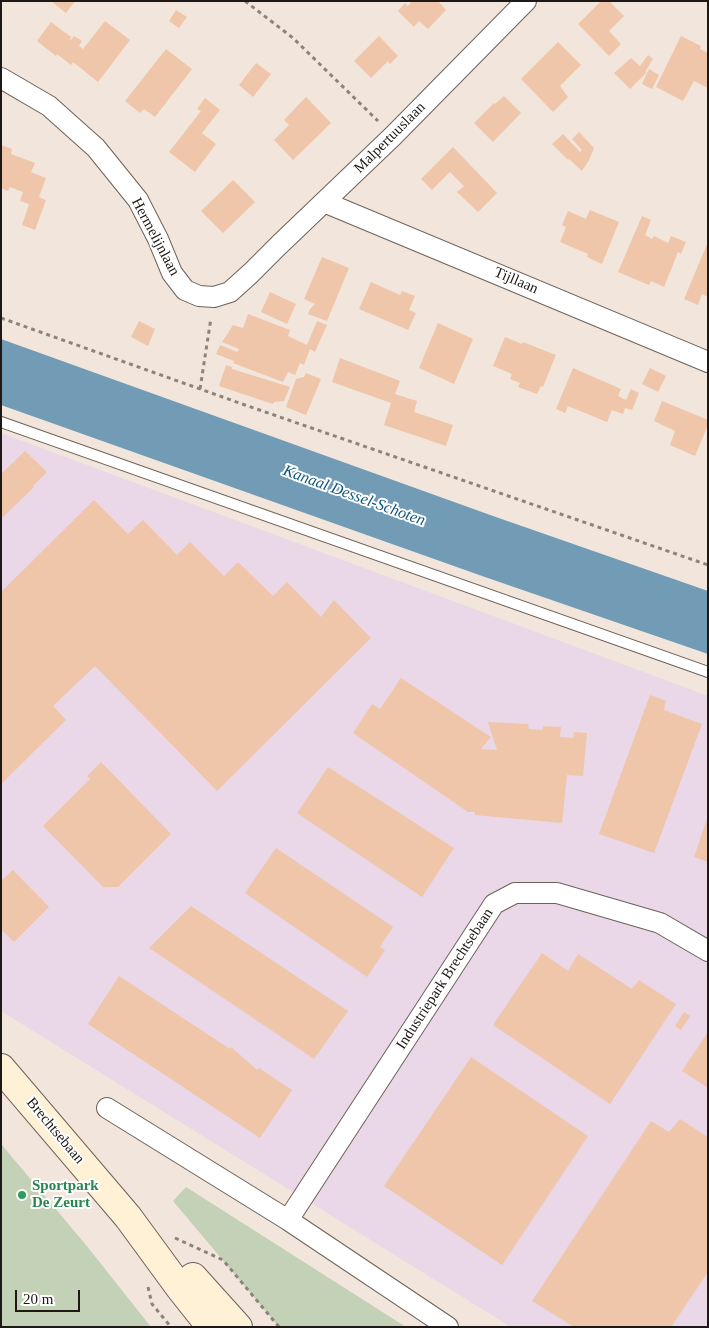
<!DOCTYPE html>
<style>
body{margin:0}
#map{position:relative;width:709px;height:1328px;overflow:hidden;background:#f2e5db;font-family:Georgia,serif}
canvas{display:block}
.frame{position:absolute;inset:0;border:2px solid #1e1916;pointer-events:none}
.scale{position:absolute;left:15px;top:1290px;width:65px;height:22px;box-sizing:border-box;border:2px solid #1e1916;border-top:0;padding-left:6px;font-size:15px;line-height:18px;white-space:nowrap;color:#1e1916;-webkit-text-stroke:4px #fff;paint-order:stroke}
</style>
<div id="map">
<canvas width="709" height="1328"></canvas>
<div class="frame"></div>
<div class="scale">20 m</div>
</div>
<script>
const ctx = document.querySelector('canvas').getContext('2d');
ctx.lineJoin = 'round';
function fillPath(path, color) { ctx.fillStyle = color; ctx.fill(path, 'evenodd'); }
function trace(path, color, width, dash) { ctx.strokeStyle = color; ctx.lineWidth = width; ctx.lineCap = dash ? 'butt' : 'round'; ctx.setLineDash(dash || []); ctx.stroke(path); }
function drawText(font, color, halo, rows, align = 'center') {
  ctx.font = font + ' Georgia,serif'; ctx.lineWidth = 4; ctx.setLineDash([]); ctx.textBaseline = 'middle'; ctx.strokeStyle = halo; ctx.fillStyle = color; for (const [text, x, y, turn = 0] of rows) {
    ctx.save(); ctx.translate(x, y); ctx.rotate((+turn || 0) * Math.PI / 180); ctx.textAlign = isNaN(turn) ? turn : align; if (halo) ctx.strokeText(text, 0, 0); ctx.fillText(text, 0, 0); ctx.restore();
  }
}
fillPath(new Path2D(`
 M1 433 708 696V1327H511L1 1011Z`), '#ead7e7');
fillPath(new Path2D(`
 M1 1144 86 1245 151 1327H1Z
 M186 1187 406 1327H279L173 1201Z`), '#c3d1b6');
fillPath(new Path2D(`
 M1 339 493 516 708 591V654L482 576 1 405Z`), '#729bb6');
fillPath(new Path2D(`
 M51 1H75L66 13Z
 M412 1H438L446 10 428 29 419 21 414 27 398 11 405 3 408 6Z
 M601 1H613L611 3 624 16 609 31 621 44 609 56 578 24Z
 M176 10 187 17 179 28 169 21Z
 M105 21 130 40 98 82 73 62 71 65 57 54 56 56 37 41 51 22 71 37 70 39 71 40 74 36 82 41 79 46 83 49Z
 M379 36 398 56 390 64 388 61 371 78 354 61Z
 M681 36 701 46 700 49 708 53V88L694 81 683 101 656 87Z
 M558 42 581 65 560 86 568 97 553 112 521 79Z
 M166 49 192 69 155 117 144 109 140 113 125 101Z
 M648 55 653 59 645 72 646 73 630 89 614 73 631 58 640 66Z
 M256 63 271 74 253 97 239 85Z
 M649 69 659 75 652 89 642 84Z
 M504 96 521 113 493 142 474 123 494 103 495 104Z
 M306 97 331 123 293 160 274 140 289 125 284 120Z
 M205 98 220 110 202 133 216 144 195 172 169 152 201 111 197 109Z
 M579 132 594 148 589 160 582 171 569 159 568 160 552 144 563 134 580 152 582 150 572 139Z
 M1 145 12 149 11 154 35 163 31 172 46 178 39 197 46 200 35 230 22 225 29 204 20 201 23 192 10 187 8 191 1 188Z
 M453 147 497 193 478 212 457 192 464 186 450 172 432 190 421 179Z
 M233 180 255 202 223 233 201 211Z
 M590 210 619 222 602 264 587 257 588 254 560 242 566 227 562 225 568 211 586 219Z
 M642 216 651 220 645 235 652 239 654 236 668 243 671 236 686 242 681 254 678 252 664 287 651 281 649 285 618 272Z
 M708 242V297L702 294 698 305 684 299Z
 M322 257 349 268 327 321 308 314 310 309 315 304 304 299Z
 M371 282 400 295 402 291 415 296 409 310 416 313 408 330 359 309Z
 M270 292 296 304 287 324 261 312Z
 M248 314 290 330 288 336 307 345 317 321 327 325 315 352 310 349 304 365 300 363 295 375 288 372 283 382 233 363 234 361 216 354 220 345 237 352 239 349 222 342 233 325 243 328Z
 M139 321 155 329 148 346 131 337Z
 M438 323 473 339 454 384 419 368Z
 M505 337 522 344 523 342 556 355 543 387 541 386 537 394 518 387 520 383 510 379 512 374 493 366Z
 M340 358 400 381 395 394 417 401 414 412 453 425 446 446 384 425 391 403 332 382Z
 M226 365 232 367V369L290 387 284 401 274 402 273 404 219 386Z
 M573 368 621 389 618 396 626 400 631 389 639 393 632 410 625 408 623 414 612 410 607 422 568 406 565 413 556 409Z
 M650 368 666 376 658 392 642 384Z
 M306 373 321 379 306 415 286 407 296 379 304 377Z
 M662 401 708 420V425L695 456 670 445 675 431 654 421Z
 M25 451 47 472 33 486 34 487 1 519V474Z
 M94 500 128 534 143 520 177 555 190 542 224 576 238 562 273 596 287 582 321 617 334 600 371 638 217 791 95 666 53 706 66 720 1 784V592Z
 M401 678 491 737 481 749 497 750 488 722 528 724 529 729 543 730V726L561 727 560 737 573 738 574 732 587 733 583 776 567 775 562 823 475 815V812H468L353 733 372 704 380 709Z
 M650 695 666 701 664 710 702 724 654 853 599 834Z
 M101 762 171 834 118 887H103L43 826 90 779 87 776Z
 M328 767 454 848 422 897 297 813Z
 M707 819H708V862L694 857Z
 M276 848 393 927 380 947 385 950 367 977 245 893Z
 M13 870 49 907 14 942 1 929V881Z
 M191 906 348 1011 314 1059 149 948Z
 M542 953 568 971 578 954 632 989 639 980 676 1004 610 1104 493 1025Z
 M119 976 230 1049 231 1047 257 1070 259 1068 292 1090 260 1138 88 1024Z
 M684 1012 690 1016 681 1030 675 1026Z
 M708 1032V1088L682 1071Z
 M471 1057 588 1136 502 1265 384 1186Z
 M680 1119 708 1137V1272L671 1327H574L532 1301 651 1121 669 1132Z`), '#efc6aa');
const lane = new Path2D(`
 M1 422 708 672`);
const street = new Path2D(`
 M1 78 49 106 96 148 138 200 158 239 172 273 185 290 199 296 214 297 230 292 251 273 279 245 393 136 526 1
 M324 202 708 362
 M107 1108 288 1220
 M448 1327 288 1220 494 904 515 893H557L660 923 708 951`);
const secondary = new Path2D(`
 M1 1068 128 1217 180 1288 211 1327
 M193 1277 238 1327`);
trace(lane, '#6d6259', 12);
trace(street, '#6d6259', 22);
trace(secondary, '#6d6259', 30);
trace(new Path2D(`
 M245 1 293 38 378 121
 M1 318 245 405 708 565
 M200 389 211 318
 M175 1238 223 1260 279 1327
 M148 1287 152 1304 171 1327`), '#8d837d', 3, [4, 4]);
trace(lane, '#fff', 10);
trace(street, '#fff', 20);
trace(secondary, '#fef1d6', 28);
for (const [x, y, r, color] of [
 [22,1195,5,"#2e9e5b"]
]) { const dot = new Path2D(); dot.arc(x, y, r, 0, 2 * Math.PI); ctx.fillStyle = color; ctx.fill(dot); trace(dot, '#fff', 2); }
drawText('15px', '#1e1916', '#fff', [
 ["Malpertuuslaan",390,138,-45],
 ["Hermelijnlaan",155,237,62],
 ["Tijllaan",516,281,23],
 ["Industriepark Brechtsebaan",445,979,-57],
 ["Brechtsebaan",55,1131,50]
]);
drawText('bold 15px', '#27864d', '#fff', [
 ["Sportpark",32,1186],
 ["De Zeurt",32,1203]
], 'left');
drawText('italic 16px', '#0d577c', '#fff', [
 ["Kanaal Dessel-Schoten",354,496,20]
]);
</script>
